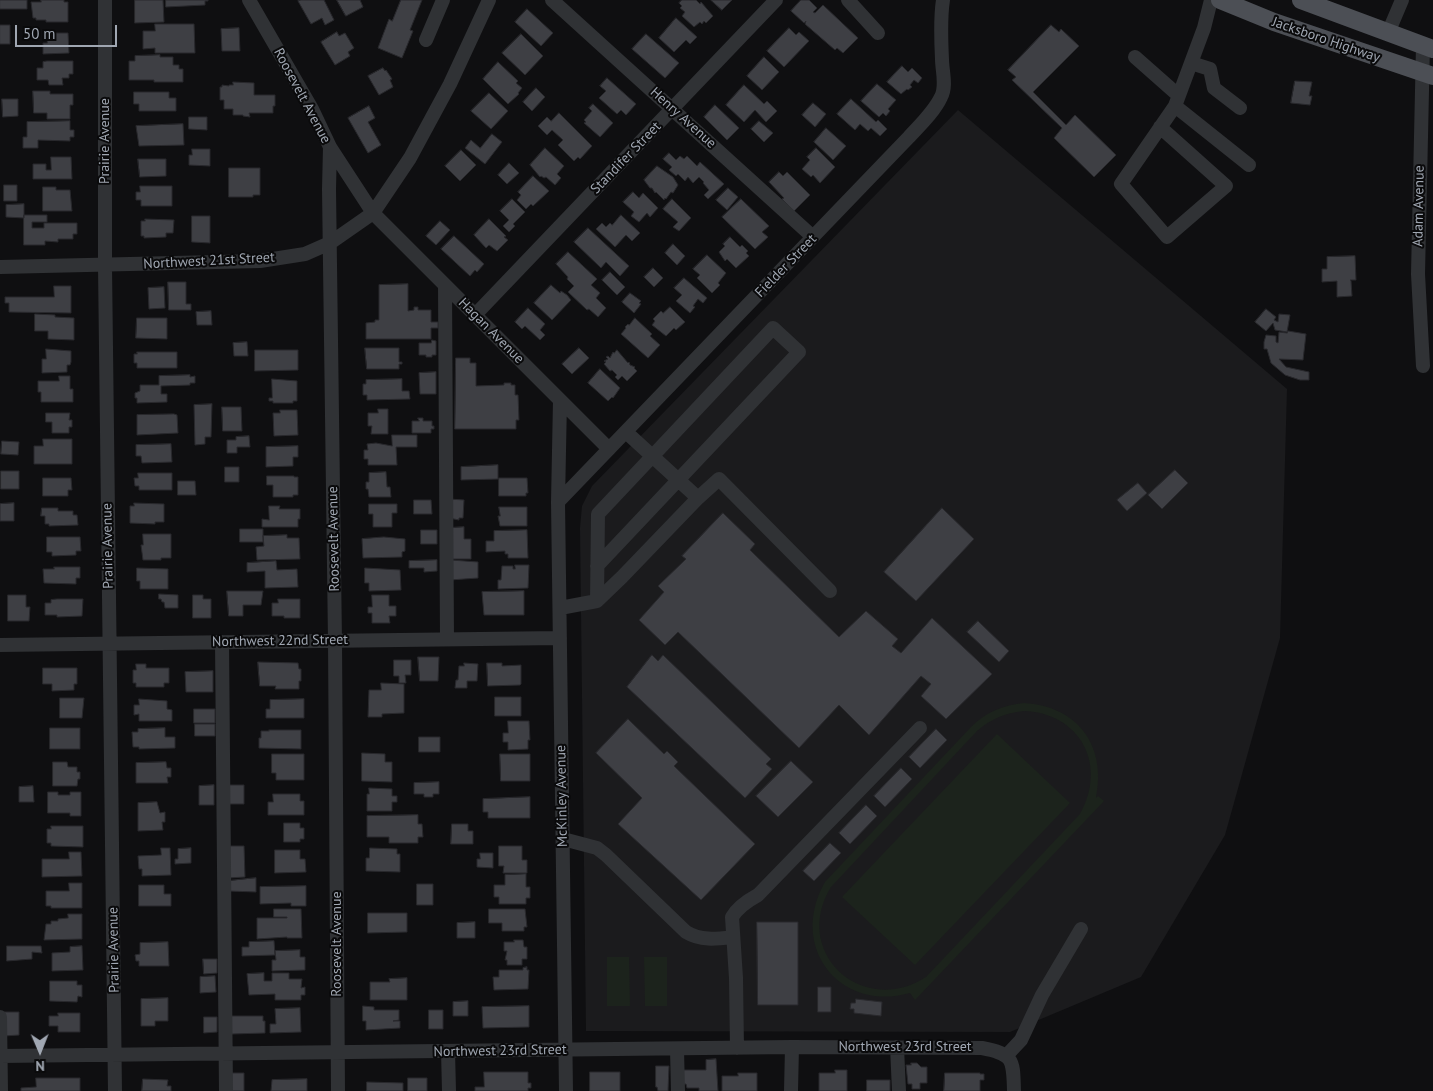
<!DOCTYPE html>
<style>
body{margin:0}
#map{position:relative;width:1433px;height:1091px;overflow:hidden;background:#0f0f11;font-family:"PT Sans",sans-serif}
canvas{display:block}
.north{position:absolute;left:15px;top:1026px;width:50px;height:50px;-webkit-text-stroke:4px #0a0a0b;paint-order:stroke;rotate:179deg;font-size:14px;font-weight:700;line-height:20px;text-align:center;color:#a0a7b2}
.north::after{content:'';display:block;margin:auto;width:18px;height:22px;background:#a0a7b2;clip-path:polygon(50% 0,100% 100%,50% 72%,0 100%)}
.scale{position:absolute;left:15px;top:25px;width:102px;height:22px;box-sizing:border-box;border:2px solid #a0a7b2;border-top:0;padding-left:6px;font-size:15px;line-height:18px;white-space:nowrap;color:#a0a7b2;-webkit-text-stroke:4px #0a0a0b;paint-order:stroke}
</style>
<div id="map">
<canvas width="1433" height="1091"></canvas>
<div class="north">N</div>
<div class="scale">50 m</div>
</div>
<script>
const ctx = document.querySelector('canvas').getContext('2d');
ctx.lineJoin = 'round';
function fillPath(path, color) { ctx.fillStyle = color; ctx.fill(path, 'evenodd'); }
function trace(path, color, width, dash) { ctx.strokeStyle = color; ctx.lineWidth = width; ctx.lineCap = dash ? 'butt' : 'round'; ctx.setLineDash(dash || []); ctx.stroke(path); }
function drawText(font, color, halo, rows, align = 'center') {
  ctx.font = font + ' "PT Sans",sans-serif'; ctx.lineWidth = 4; ctx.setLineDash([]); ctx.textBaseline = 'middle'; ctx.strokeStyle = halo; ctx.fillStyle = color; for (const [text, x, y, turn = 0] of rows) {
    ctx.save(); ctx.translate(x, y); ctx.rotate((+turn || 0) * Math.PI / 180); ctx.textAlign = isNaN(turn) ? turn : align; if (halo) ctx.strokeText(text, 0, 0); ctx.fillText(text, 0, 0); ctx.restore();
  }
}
fillPath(new Path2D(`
 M958 110 1287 389 1280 638 1225 835 1141 977 1010 1032 586 1031 580 528 582 506 592 486Z`), '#1b1b1d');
fillPath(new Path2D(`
 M1024 703C1077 706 1107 745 1096 798L1098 796 1104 801 915 1000 910 993C839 1013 788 946 825 882L972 726C987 712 1003 705 1024 703ZM1024 711C1080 713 1108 765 1080 814L926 977C862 1018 791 952 831 887L977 731C991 719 1005 713 1024 711Z
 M997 734 1070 803 915 965 842 897Z
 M607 957H629L630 1006H607Z
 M644 957H667V1006H645Z`), '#1c231c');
const building = new Path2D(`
 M0 0H27V9H0Z
 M41 0H64V2H68V22H46V20H36V18H33L31 2H41Z
 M135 0H163L164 22 135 23Z
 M166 0H208V1H205V5L166 7Z
 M301 0H324L334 20 325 25 322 18 311 24 298 1Z
 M337 0H360L363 7 346 16Z
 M401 0H422L410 30 413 31 402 58 378 48 389 19 392 21Z
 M682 0H696L700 4 701 2 713 16 706 23 704 21 702 24 700 22 694 27 682 16 685 12 680 8 682 6 679 3Z
 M711 0H732L722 10Z
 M801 0H809L817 8 813 12 815 13 823 5 858 38 843 53 837 48 835 50 805 24 806 21 804 23 791 11Z
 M527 9 553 33 541 46 515 22Z
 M676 18 697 37 690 44 686 40 674 52 659 38Z
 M155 24H194L195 53H155V48L143 49V31H155Z
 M0 25H10V44H0Z
 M1051 25 1059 32 1061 29 1079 46 1033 92 1066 125 1075 115 1116 155 1094 177 1054 138 1062 128 1012 80 1016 77 1008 70Z
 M239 28 240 51H222L221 29Z
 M789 28 796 35 799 32 809 41 784 67 767 51Z
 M337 32 339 36 345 33 354 48 348 52 350 56 335 65 321 42Z
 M47 33H68L69 53 43 54V43H47Z
 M521 34 543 56 525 75 502 53Z
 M646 34 679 63 665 78 632 49Z
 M160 55V57H173V65H179V69H183V82H154V80H129V61H135V56Z
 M764 57 779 72 762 90 747 76Z
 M47 61H73V74H69V78H62L63 85H49L48 80H37V68H43V62Z
 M498 62 518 81 516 83 522 88 518 93 519 94 508 104 483 79Z
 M902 66 908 72 912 68 922 78 918 83 914 80 910 85 912 87 908 90 907 89 901 94 887 82Z
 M383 68 385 71 386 70 392 79 390 80 393 87 379 95 368 76Z
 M607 78 636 104 626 115 621 110 617 114 599 98 606 91 600 86Z
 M1295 81 1312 82 1309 96H1312L1310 105 1291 103Z
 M233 82 254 83V95H275V106H273V113H249L250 117 243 116V115H233V109H224V100H220V87H222V85L229 86V85H233Z
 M877 84 896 100 888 109 890 111 886 116 883 113 879 117 861 101Z
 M744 85 764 104 767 101 777 111 766 122 755 110 744 122 726 105Z
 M536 88 545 97 532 111 523 102Z
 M33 91H50V94H73V105H70V119H47V113H34Z
 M134 92H169V98H176V111H139V104H134Z
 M489 93 508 111 491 129 471 111Z
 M2 99H18V116L3 117Z
 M851 99 876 122 878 120 887 129 880 136 871 128 868 131 860 124 855 130 837 114Z
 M813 103 826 114 815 127 802 115Z
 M593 104 613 123 600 137 584 123 586 122 584 120 592 111 589 108Z
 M715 105 739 128 727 140 704 117Z
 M369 106 375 118 368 122 381 145 368 153 348 118Z
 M559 113 592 146 580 159 578 157 574 161 558 145 563 140 552 130 547 135 538 126 547 117 551 121Z
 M189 117H207V130L189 129Z
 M70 121V130H74V137H70V141L38 140V148H23V137H27V122Z
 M759 121 773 133 764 142 751 129Z
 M183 124 184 145 139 146 136 126Z
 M826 128 846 146 833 160 814 142Z
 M492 134 502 142 485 164 465 148 471 140 480 148Z
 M545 148 564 166 557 174 561 178 555 185 546 177 544 178 541 176 540 177 530 165Z
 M816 148 835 167 820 183 813 175 811 177 802 169 810 160 807 157Z
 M192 149H210V166L189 165V155H192Z
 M461 150 476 165 460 181 445 166Z
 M669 153 676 160 680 156 684 159 687 156 697 166 700 162 724 184 708 199 704 195 709 190 703 183 704 182 699 177 693 183 688 177 685 181 678 174 676 176 669 170 672 167 663 159Z
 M51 157H71L72 179H33V164H46V170H51Z
 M138 159H166V176L140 177Z
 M509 163 519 173 507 184 498 175Z
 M657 166 673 177 678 185 673 193 671 192 666 199 665 198 664 200 656 192 655 193 652 188H650L644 180Z
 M229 168H260V195H253V197H229Z
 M779 172 783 176 787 172 810 195 794 211 782 199 784 198 769 182Z
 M533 176 549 191 533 206 531 204 526 209 517 200 521 195 518 192Z
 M4 185H17V201H4Z
 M140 186H172V206H141V200H136V192H140Z
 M43 187H56V190H70L72 211H43Z
 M728 188 738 197 727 210 716 200Z
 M633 192 639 198 643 193 658 208 650 217 647 213 639 222 631 216 634 212 623 202Z
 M512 199 525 212 513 224 515 226 509 232 503 226 509 220 500 211Z
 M672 199 691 218 679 231 673 227 678 222 663 209Z
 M741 199 769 226 762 232 768 237 755 249 722 217Z
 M24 204V218L6 217V205Z
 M24 215H47V222H32V228H44V223H77V234H73V239H58V242L45 241V245H24Z
 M621 215 640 233 632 241 626 235 615 247 596 229 602 223 606 227 610 223 612 225Z
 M192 216H210V243L192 242Z
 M145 219 174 220 173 233H166V237L144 238V236H141V221H145Z
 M489 219 506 236 504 237 508 240 497 251 489 245 486 248 474 235Z
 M440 221 450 230 436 245 426 236Z
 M588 228 629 266 620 276 606 262 601 268 574 242Z
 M454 236 484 264 477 272 475 270 470 276 441 249Z
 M730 237 740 247 742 245 748 251 746 253 749 256 736 268 727 259 725 261 719 252 725 246 723 244Z
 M673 244 685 256 677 265 665 253Z
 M568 252 597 279 591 285 600 293 596 298 606 308 598 317 589 309 587 310 568 292 574 286 567 279 568 277 556 264Z
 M707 255 726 273 718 283 720 285 712 293 697 278 700 275 693 269Z
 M1355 256 1356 280H1350L1351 281 1352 296 1337 297V281L1322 282V269H1327V257Z
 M653 268 663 278 654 287 644 277Z
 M610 272 625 287 617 295 602 280Z
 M684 278 707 298 703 303 698 299 693 306 695 307 690 313 676 301 682 295 674 288Z
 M168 282H186V304H191V310H169Z
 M408 284V311L414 310V307H418V310H431V322H438V328H431V339H366V323L375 322V320H379V285Z
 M551 285 560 293 561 291 567 295 571 300 552 320 534 303Z
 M54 286H71V313L9 312V303H5V297H54Z
 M164 287 165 308 149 309 148 288Z
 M630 293 641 301 639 303 641 304 634 313 622 302Z
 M670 307 685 322 676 330 674 328 666 336 652 325 655 321 653 319 661 311 663 313Z
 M528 308 545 324 540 330 545 335 540 340 525 326 522 329 515 322Z
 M1266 309 1276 317 1274 320 1278 322 1279 314 1290 315 1287 332 1275 330 1273 323 1266 331 1255 322Z
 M211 311 212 325H197L196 312Z
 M35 314 55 315V317L74 318V340L48 339V331H35Z
 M137 318H167V339L136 338Z
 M635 318 652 334 650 336 660 345 648 358 621 334 626 328 625 327 628 324 629 325Z
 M1288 331 1306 334 1303 360 1279 359 1286 367 1309 372V380H1300L1285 375 1271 363 1267 349H1264V342L1266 335 1276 336V342L1278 343 1279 332 1287 333Z
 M432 340 436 341V355H432V357H426V355H419V343H431Z
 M247 342 248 356H234L233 343Z
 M365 348H399V362H402V364H399V369H367Z
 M579 348 589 358 572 374 562 364Z
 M46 349 71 351V362L70 365H67V372L42 373V359H46Z
 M255 350H298V370L255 371Z
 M617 350 628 363 629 362 630 365 635 367 634 368 637 371 627 381 622 376 618 380 615 377 617 375 612 370 610 371 604 364 606 362 604 361 608 359 606 357 608 356 610 358 613 352 614 353Z
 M137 352H177V368H137V363H134V354H137Z
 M456 358H470V363H476V386L504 385V383H511V385H515V395H518L519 420H516V429H455Z
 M600 369 620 388 613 398 612 397 608 401 588 383Z
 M436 372V394H420L419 373Z
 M190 375V377L195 376V383H190V385L161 386V394H167V402L137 403V398H135V393L140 391V385H159V376Z
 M59 376H70V389H73V402H41V392H38V381H59Z
 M272 379 297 381V401H293V403H273V401H269V398H272Z
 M402 379V391H409L410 399 367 400V395H363V384H366V380Z
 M212 404 211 437H205V444L195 445 194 405Z
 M222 407H241L242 431H223Z
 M378 409H388V434H371L372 426H368V413H378Z
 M280 410H297L298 435 274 436 273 413H280Z
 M46 413H70L69 420H72V427H69V433H52V422H46Z
 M174 414 177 415 178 433 137 435V415Z
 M418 418H423V421H432V426H434V429H431V433H412V421H419Z
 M392 435H417V447H396L397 465H368V459H364V450H368L367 444 376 443 392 446Z
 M249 436 250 447H237V453H227V440H236V437Z
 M43 439H72V464H34V446H43Z
 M2 441 19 442 18 455 1 454Z
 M171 444 172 462 142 463 141 456H136V445Z
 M298 446V457H293V466L266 467V447Z
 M498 465V479L461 480V467Z
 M225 467H239V482H225Z
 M1175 470 1188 483 1162 509 1148 495Z
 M1 471H19V489H1Z
 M386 472 387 487H390L391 497H369L368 489H366V482H369V473Z
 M138 473H172V490H139V486H135L134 478H138Z
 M267 476H294V477H298V495H293V497H273V485H267Z
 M43 478H71L72 490H68V496H43Z
 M499 478H527L528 493H526V496H499Z
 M178 481H195L196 495H178Z
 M1138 483 1147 493 1127 511 1117 500Z
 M449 499 464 500 463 518H459V520L449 518Z
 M414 500H431L432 514H414Z
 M14 503V521H0V504Z
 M134 503 164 504V522H155V524L130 523V506H134Z
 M369 504H397V513H392V527H373V514H369Z
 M269 506H280L279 509H300V519H298V527H262V519L269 520Z
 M499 507H527V526H500L498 516H500Z
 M42 508H58V511H73V515H77L78 525 49 526V524H45V516H41Z
 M942 508 974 539 916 601 884 572Z
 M723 513 755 544 750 550 839 637 866 611 898 639 892 646 901 653 932 618 992 674 946 719 921 696 931 684 921 676 869 735 839 705 799 748 678 632 665 645 639 620 664 592 658 586 686 559 682 556Z
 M464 527V539H471V559H451L450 528Z
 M240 529H263V542H240Z
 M421 530H437V544H421Z
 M527 530 528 558H508V554H505V551L486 552V541H494V531Z
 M143 534H171V558H161V560H143L141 545H143Z
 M287 535V538H299L300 559 257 560 256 547 264 546 263 536Z
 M47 537H80L81 551H76V555L52 556V552H47Z
 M384 537 405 539V551L402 552V557L363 558 362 539Z
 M437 560V571L424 572V568H409V561Z
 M451 560 478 562V578L450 580Z
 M276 561 277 570 297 569 298 587 265 588V571L247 572V563Z
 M515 565H529L528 588 498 589V580H501L502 566H513V569H515Z
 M54 567H80V578H76V584L44 583 43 569H54Z
 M137 568 168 569V589H140V581H137Z
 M365 568 400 570 401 590 369 591V583H365Z
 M227 591H263L261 605H243V616H229Z
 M524 591V615H484L482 592Z
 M159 594 178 595V608H165L164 602H162L161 599H159Z
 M8 595H26V607H30L29 621H8Z
 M193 595H203V599H211V618H193Z
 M372 595H389V606H396V616H389L390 623H372V613H368V607H372Z
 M57 599H83L82 616 57 617V615H45V603H51V600Z
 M278 599H300V618H284V616H272V603H278Z
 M978 621 1009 651 999 662 967 632Z
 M652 655 658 661 663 655 771 759 766 764 772 769 745 798 627 687Z
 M418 657H439L438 681H420Z
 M394 660H411V675H405L406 683H399V676H394Z
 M258 662 298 663 299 669H301V681H299V689H275L276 686H260Z
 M464 663 478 664 477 681H467V688H455L456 680H458L459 666H464Z
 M487 663H502V666L521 665V684L520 685 488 686Z
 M136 664H146V668H169V683H164V687H136V683H133V670H136Z
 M43 668H77V684H74V690L52 691V684H43Z
 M213 671V692H186L185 672Z
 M381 683 404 684V713L382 714V717H368L369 690H381Z
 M495 697H521V716H495Z
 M60 698H84L82 718H60Z
 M139 699 167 701V709L172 710V721H139V714L134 715V705H139Z
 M304 699V718H266V709H270V700Z
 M194 709H215V723H194Z
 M628 719 664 754 667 751 678 762 674 766 755 844 701 900 618 824 642 798 596 753Z
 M508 721H529L530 740H528V749L508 750V742H503V733H508Z
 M195 724H215V736H195Z
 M50 728H80V749H50Z
 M165 728V737H175V748L139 749V747H133L132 732H138V729Z
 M936 729 947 740 920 768 909 757Z
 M269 730H301V749L259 748V738H261V731H269Z
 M419 737H440V752H419Z
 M362 753 385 754V762H392V782L362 781Z
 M272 754H304V780H276V773H272Z
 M500 754H530V781H501Z
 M791 761 813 782 778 817 756 796Z
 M53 762H67L68 767H77V772H80V779H78L77 786H53Z
 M166 762 167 768H171V777H167L168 783H136V763Z
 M901 768 912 779 885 807 874 796Z
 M439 782V794H433V797H424V794H414V783Z
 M214 785V805H199V786Z
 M227 785H244V804H227Z
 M33 786 34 802H19V787Z
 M369 788 392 789V796H397V802H392V811H367V794H369Z
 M48 792H58V795H70V792H81V816H70V813H48Z
 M273 794H300V801H304V815H268V802H273Z
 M530 797V818H488V812H483V799Z
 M157 802 160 813 165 812V822H162L163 830 138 831V803Z
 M866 805 877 816 850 844 839 833Z
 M418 815V824H422L423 837H418V843H389V837H367V816Z
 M284 823H300V828H304V839H300V842H284Z
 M452 824H468V831H473V844H451Z
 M51 826H83V847L51 846V843H47V829H51Z
 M830 843 841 853 814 881 803 871Z
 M226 846H244L245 877 228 878Z
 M499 846H522V860H527V873H503L504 866H499Z
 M161 848H170L171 875 142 876V869H139L138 856 161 855Z
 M191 848V863L175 864V859H178V849Z
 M370 848 397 849V854H400V872L366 871V858H369Z
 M275 850H300V859H305L306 872 275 873Z
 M69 852H81L82 876 42 877V859H69Z
 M480 853H493V868L477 867V859H480Z
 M526 874V887H530V898H526V904H499V897H494V885H505V875Z
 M256 878V892L229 891 228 881Z
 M69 883H82V908H51V906H46V891H69Z
 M417 884H433V905H417Z
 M139 885H164V894H171V906H139Z
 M306 886V906H291V903L260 904V887Z
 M274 909H301L302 938H287V937L257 939V918H287V917H274Z
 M489 909H525L527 927H524V931H502V923H489Z
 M368 913H407V932L368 933Z
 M68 914H82V939L44 940 46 924H51V921H58V919L68 918Z
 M475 922V938H457V923Z
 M757 922H798V1005H758Z
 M514 940H523L524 947H527V959H522V965H507V960H505L507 951H504V942H514Z
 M274 941 275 955 242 956V947H249V942Z
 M168 942 169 966H139V961H136L135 955 140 954V943Z
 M7 946H41L42 953 32 952V959L7 961Z
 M82 946 83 970 52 971V953L70 952V947Z
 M300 950V957H305V970L272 971V960H276L275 951Z
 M203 959H217V973L204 974Z
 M527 967V970H529L528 989 494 990 493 977H499V970H523V968Z
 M264 973V981H272V973H289V979H302L301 988 305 987V995H301V1000H275V994L249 995 247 974Z
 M215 976 216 992 200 993V977Z
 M407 978V1000H370V982H390L389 979Z
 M50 981H77V985H82V997L78 996 77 1002 50 1001Z
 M818 987H831V1012H818Z
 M168 998V1021H155V1026H141V999Z
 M856 999 882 1002 881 1016 854 1013V1009H850L851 1003H855Z
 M468 1001V1016H453V1002Z
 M363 1006 374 1007V1010H399V1020L393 1021H400V1028L366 1030V1021H363Z
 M529 1006V1027L483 1028 482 1007Z
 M300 1008 301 1032 270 1033V1024H276L275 1009Z
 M429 1010H443V1029H429Z
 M3 1012H19V1035L4 1036Z
 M58 1013H80V1032H58V1026H49V1016H58Z
 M231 1016H263V1021H265V1033L232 1034Z
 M204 1017H217V1032L204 1033Z
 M716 1059 718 1091H699V1088H687L686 1084H682V1070H706V1060Z
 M911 1063H917L921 1067H927V1083H920V1089H912V1084H908L906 1065H911Z
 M656 1066H669L668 1091H658L657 1087H656Z
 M835 1070H847V1091H819V1073H835Z
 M484 1072H528V1083H531V1088H528V1091H475V1087H484Z
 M590 1072H620V1091H590Z
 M231 1073H244V1091H231Z
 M738 1073H757V1091H722V1076H738Z
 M945 1073H980V1074H984V1080H980V1091H944Z
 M36 1078H80V1091H21V1088L36 1087Z
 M408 1078H427V1091H408Z
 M143 1079 168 1080 167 1086H171V1091H142Z
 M307 1079V1091H271L272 1080Z
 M867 1080H890V1091H867Z
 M367 1082 403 1083V1091H367Z`);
fillPath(building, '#3e3f44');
trace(building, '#29292d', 1);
trace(new Path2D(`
 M105 0V266L115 1091
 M249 0 312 109 330 147 329 189 335 641 338 1091
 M552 0 813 237
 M848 0 878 33
 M1388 33 1402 0
 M426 40 443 0
 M1423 45 1418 274 1423 366
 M1135 57 1178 95
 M1191 63 1210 69 1214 88 1240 108
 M1175 106 1249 165
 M1160 127 1226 186 1167 237 1121 184 1175 106 1204 28 1211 0
 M330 147 373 213 609 449
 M0 267 260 261 305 254 330 243 373 213 410 158 450 84 489 0
 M445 285 447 639
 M475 315 776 0
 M560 400 558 502 566 1091
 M698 498 719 479 830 591
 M558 502 909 137C920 125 934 112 941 97 947 86 942 71 942 59 941 39 940 19 943 0
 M597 601 598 514 773 328 799 352 597 566
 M560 608 597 601 622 577 698 498 626 432
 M222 642 226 1091
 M0 645 560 638
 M563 839 597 848 606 855 686 932C701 941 716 939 733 937
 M0 1017 1 1091
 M897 1047 899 1091
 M737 1048 736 978 732 917C738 907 747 901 758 895L920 728
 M677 1049 678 1091
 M448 1051 449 1091
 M0 1056 792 1047 982 1048C1015 1054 1013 1061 1014 1091
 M1006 1056 1021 1040 1042 995 1081 929
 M791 1091 792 1047`), '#303235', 14);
trace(new Path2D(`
 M1220 0 1274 22 1433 76
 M1301 0 1433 49`), '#4c4f55', 18);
drawText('14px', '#a0a7b2', '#0a0a0b', [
 ["Jacksboro Highway",1326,40,19],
 ["Roosevelt Avenue",302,96,62],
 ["Henry Avenue",683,118,42],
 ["Prairie Avenue",105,141,-90],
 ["Standifer Street",626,158,-46],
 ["Adam Avenue",1419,206,-89],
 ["Northwest 21st Street",209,261,-3],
 ["Fielder Street",786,266,-46],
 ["Hagan Avenue",491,331,45],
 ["Roosevelt Avenue",334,539,-91],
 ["Prairie Avenue",108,546,-91],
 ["Northwest 22nd Street",280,641,-1],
 ["McKinley Avenue",562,796,-91],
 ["Roosevelt Avenue",337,944,-90],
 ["Prairie Avenue",114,950,-91],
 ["Northwest 23rd Street",905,1047],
 ["Northwest 23rd Street",500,1051,-1]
]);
</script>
